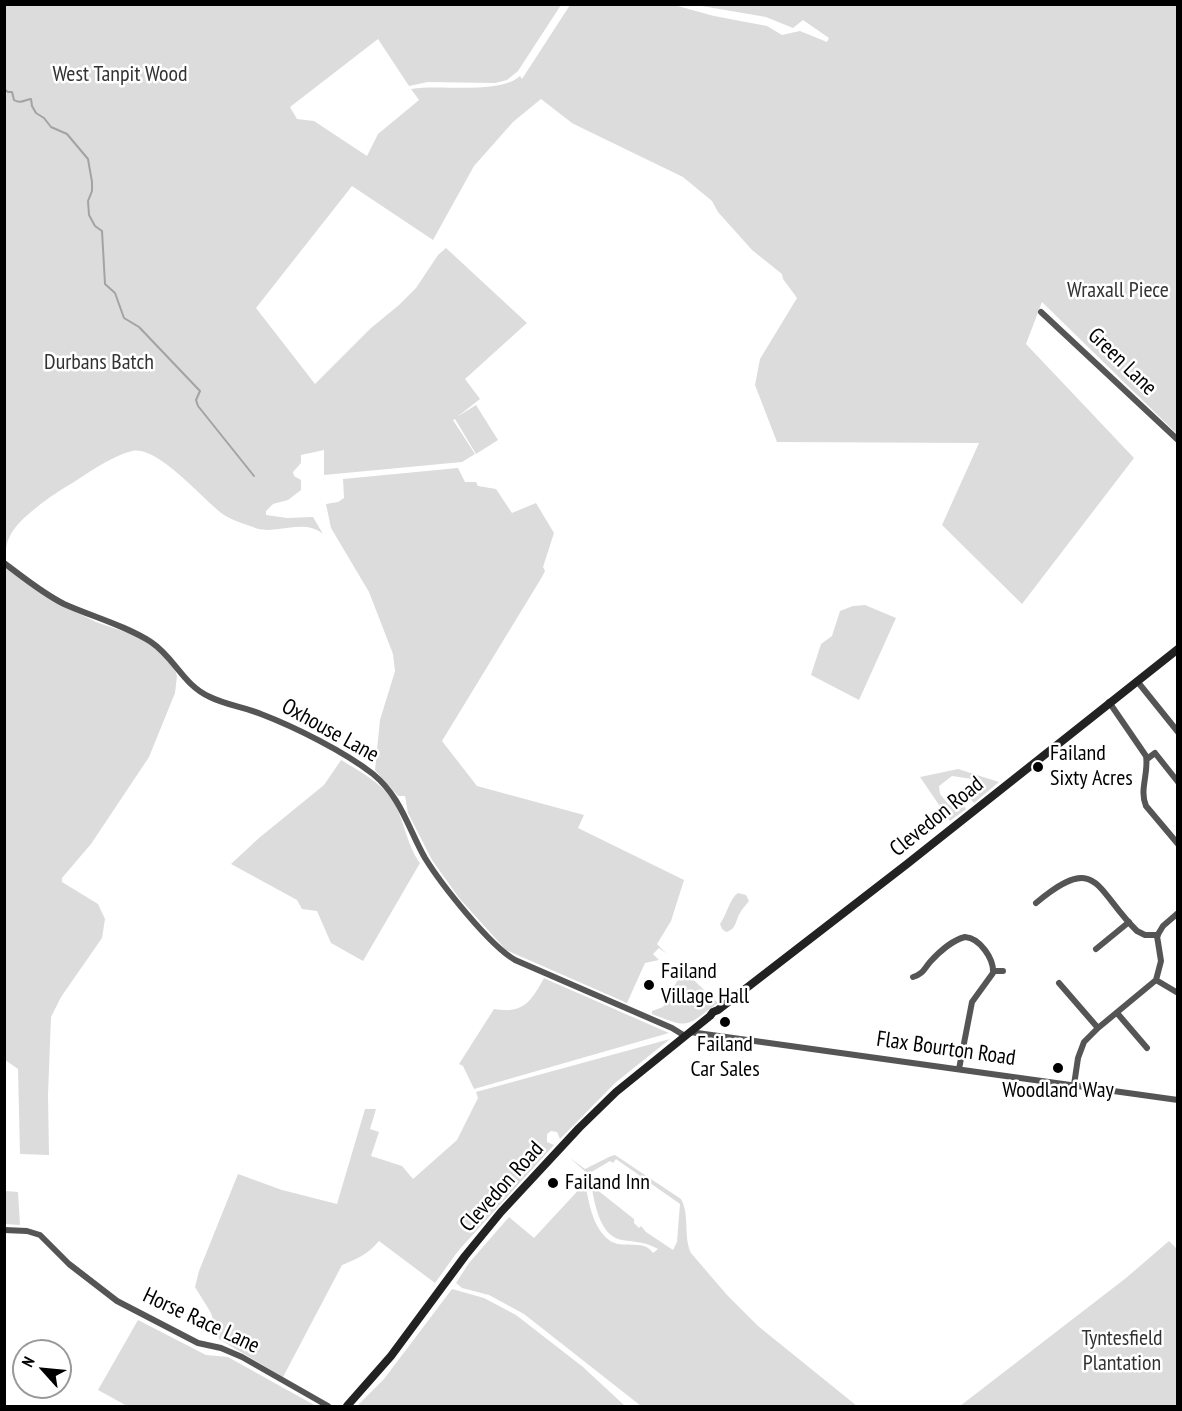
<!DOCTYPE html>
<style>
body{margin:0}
#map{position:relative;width:1182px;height:1411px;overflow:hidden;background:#fff;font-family:"PT Sans Narrow",sans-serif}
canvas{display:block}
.frame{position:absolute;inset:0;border:6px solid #000;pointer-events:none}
.north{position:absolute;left:12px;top:1339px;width:60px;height:60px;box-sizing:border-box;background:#fff;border:2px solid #999;border-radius:50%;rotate:297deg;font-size:16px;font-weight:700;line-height:24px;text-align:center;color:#000}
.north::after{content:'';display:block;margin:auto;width:21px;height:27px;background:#000;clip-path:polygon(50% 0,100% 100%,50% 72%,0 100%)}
</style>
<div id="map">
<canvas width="1182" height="1411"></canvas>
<div class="frame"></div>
<div class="north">N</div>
</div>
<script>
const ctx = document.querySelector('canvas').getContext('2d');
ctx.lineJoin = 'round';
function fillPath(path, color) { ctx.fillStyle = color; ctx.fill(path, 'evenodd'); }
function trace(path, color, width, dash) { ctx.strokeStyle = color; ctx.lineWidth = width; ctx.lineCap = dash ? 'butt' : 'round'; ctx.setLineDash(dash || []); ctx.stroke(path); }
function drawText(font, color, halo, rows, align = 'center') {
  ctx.font = font + ' "PT Sans Narrow",sans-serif'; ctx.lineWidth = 5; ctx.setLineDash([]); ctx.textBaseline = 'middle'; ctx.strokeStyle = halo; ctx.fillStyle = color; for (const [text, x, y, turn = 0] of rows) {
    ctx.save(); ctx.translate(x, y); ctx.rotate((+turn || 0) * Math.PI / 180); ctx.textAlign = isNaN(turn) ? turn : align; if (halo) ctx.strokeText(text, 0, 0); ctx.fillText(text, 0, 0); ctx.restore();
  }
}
fillPath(new Path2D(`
 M5 5H561L518 71 507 80 495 83 428 82 409 86 378 39 290 107 297 119 314 121 367 156 378 134 419 100 411 89C440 84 499 95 520 76L522 79 570 5H674L714 16 767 26 782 35 800 31 827 42 829 38 803 20 793 28 766 17 696 5H1177V434L1042 302 1026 344 1134 458 1022 604 942 525 979 443 777 442 755 385 760 359 797 298 783 279 782 274 752 250 718 212 712 201 683 177 586 130 572 123 541 99 513 122 474 166 433 240 352 186 256 308 315 384 371 328 399 305 416 288 438 255 446 248 527 323 465 379 480 399 457 417 476 405 498 440 476 454 455 419 453 420 475 454 462 462 324 475V450L301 455V463L293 472 294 476 301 480V490L288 500 273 504 266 511V515L287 518 313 517 323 534C302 517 275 537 253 527 244 524 232 520 224 515 204 501 158 445 132 451 108 457 85 476 64 488 48 498 18 519 10 536 7 541 6 548 5 554Z
 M458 468 465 482H476L478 486 496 489 512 513 536 503 554 533 543 567 545 571 542 577 442 741 477 786 584 815 578 828 684 880 671 921 657 944 667 954 659 948 653 954 659 960 645 963 627 1003 506 950 459 898 432 860 408 813 405 796H398L375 770 380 720 395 671 393 654 369 592 331 528 326 504 338 502 344 498 343 479Z
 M4 567 48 598 96 622 134 635 155 647 164 655 175 670 177 676 175 693 149 757 91 844 62 878V882L98 904 105 919 102 938 61 997 51 1017 48 1095 49 1155 20 1154 18 1069 5 1060Z
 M865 605 896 618 859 700 811 675 821 644 832 636 840 611 853 606Z
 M341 760C359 771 382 783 393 801 405 821 406 844 420 863L363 961 331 943 317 911 302 909 297 900 231 864 259 838 324 785Z
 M958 769 999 782 974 803 966 794 977 785 972 779 952 776 939 786 940 794 949 805 958 799 966 809 950 821 920 777Z
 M738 893 746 895 749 901C746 905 742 909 740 913 735 921 737 929 726 932L722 929 720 924C727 914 730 898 738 893Z
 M683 970 718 1003C685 1027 690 1029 652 1014V1011L663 1007Z
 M544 978 548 980 669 1033 474 1089 463 1066 459 1064 494 1009C523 1014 531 1002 544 978Z
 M670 1039 615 1083 560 1139 557 1132 551 1131 547 1134V1142L554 1145 458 1251 435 1283 379 1241C368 1254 357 1259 342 1265L283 1377 219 1339 211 1313 195 1287 199 1271 238 1174 282 1190 337 1204 365 1109H376L370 1129 379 1132 371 1156 402 1166 413 1179 457 1140 478 1098 476 1092Z
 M615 1155 681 1199C690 1215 683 1236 691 1253L727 1295 758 1326 857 1406H641L524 1314 489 1295 462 1288 456 1283 469 1263 509 1217 534 1238 585 1183C589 1202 592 1227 609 1240 622 1250 643 1238 653 1253L658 1249C646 1242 636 1242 622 1240 599 1236 595 1203 591 1185L634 1219V1223L639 1228 641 1226 646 1232 673 1250 677 1242 680 1204 616 1159 613 1163 610 1161 588 1174 570 1158 585 1169 611 1156Z
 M5 1191 18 1192 20 1225 5 1224Z
 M1169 1241 1178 1250 1177 1406H960L1126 1278Z
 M452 1289 484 1298 516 1315 583 1367 625 1406H357L384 1379Z
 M138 1320 206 1355 228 1357 316 1406H127L98 1390Z`), '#dcdcdc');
trace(new Path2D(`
 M4 89 8 92H12L14 100C21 104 24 100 31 99L32 106 36 113 44 118 51 127 67 134 88 159 92 182V191L88 201 89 215 95 226 102 231 105 284 115 293 124 318 139 327 200 391 196 400 198 406 254 476`), '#a3a3a3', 2);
trace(new Path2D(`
 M1041 312 1178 440
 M4 563C23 577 42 593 64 604 93 617 124 625 151 642 175 658 183 685 210 697 226 705 244 707 261 714 295 727 345 752 373 774 401 797 408 828 425 858 441 884 489 945 515 960L672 1028 685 1036
 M1137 681 1178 732
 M1109 702 1146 756C1149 773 1139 790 1146 806L1178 844
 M1147 759 1155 753 1178 782
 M1036 903C1098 851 1095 890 1137 931L1145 935H1158
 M1096 949 1129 922
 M993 971H1003
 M913 977C923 974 924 969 930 962 939 952 953 940 965 937 980 938 994 959 993 973L972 1002 959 1069
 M1156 980 1178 993
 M1059 983 1098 1028
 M1117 1013 1147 1048
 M690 1032 1178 1100
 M1074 1085 1078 1058 1084 1042 1098 1028 1156 980 1161 961 1157 936 1163 926 1178 913
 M4 1230 27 1231 40 1235 69 1264 117 1301 198 1343 221 1348 242 1357 328 1406`), '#555', 6);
trace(new Path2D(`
 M347 1406 391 1356 465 1256 501 1212 579 1128 616 1092 710 1016 713 1012 718 1010 907 864 1178 649`), '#222', 8);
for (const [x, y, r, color] of [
 [1038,767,6,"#000"],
 [649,985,6,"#000"],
 [725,1022,6,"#000"],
 [1058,1068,6,"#000"],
 [553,1183,6,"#000"]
]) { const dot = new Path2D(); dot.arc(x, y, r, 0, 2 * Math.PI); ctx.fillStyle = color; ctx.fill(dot); trace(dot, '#fff', 2); }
drawText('22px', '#333', '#fff', [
 ["West Tanpit Wood",120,75],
 ["Wraxall Piece",1118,291],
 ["Durbans Batch",99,363],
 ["Tyntesfield",1122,1339],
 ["Plantation",1122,1364]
]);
drawText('22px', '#000', '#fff', [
 ["Green Lane",1122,362,44],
 ["Oxhouse Lane",330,731,29],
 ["Clevedon Road",937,817,-39],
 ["Flax Bourton Road",946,1049,8],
 ["Clevedon Road",502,1187,-48],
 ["Horse Race Lane",201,1321,25]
]);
drawText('22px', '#000', '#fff', [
 ["Failand",1050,754],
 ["Sixty Acres",1050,779],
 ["Failand",661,972],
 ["Village Hall",661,997],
 ["Failand",725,1045,"center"],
 ["Car Sales",725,1070,"center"],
 ["Woodland Way",1058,1091,"center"],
 ["Failand Inn",565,1183]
], 'left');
</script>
